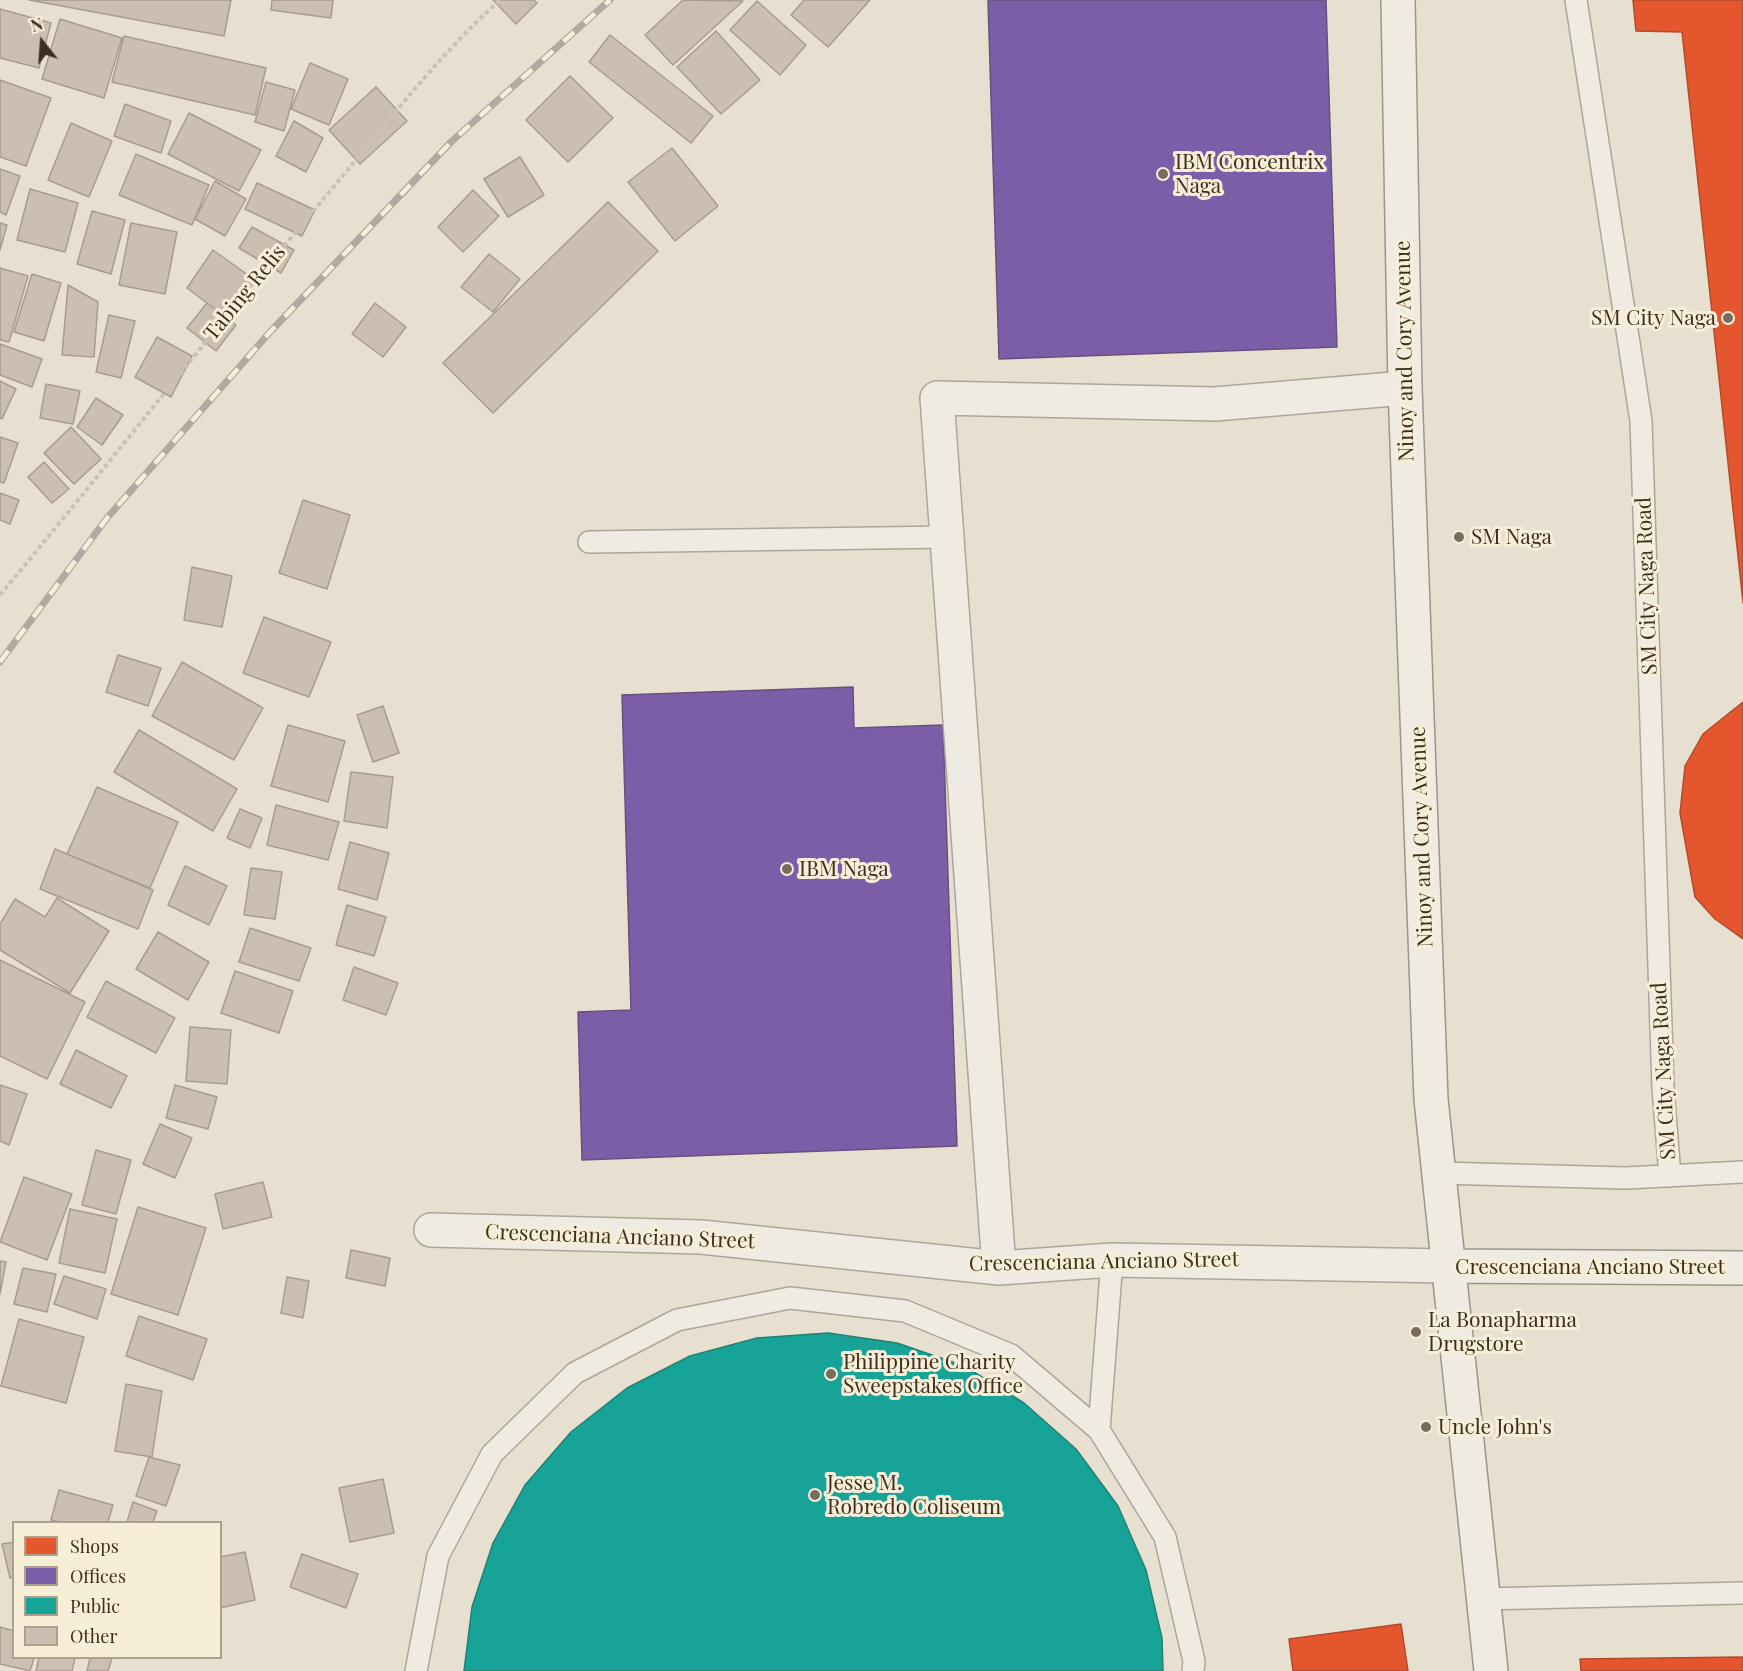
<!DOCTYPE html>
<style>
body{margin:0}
#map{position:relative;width:1743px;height:1671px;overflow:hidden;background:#e7e0d1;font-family:"Playfair Display",serif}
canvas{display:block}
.legend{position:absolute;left:12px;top:1521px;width:210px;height:138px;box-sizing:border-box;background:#f7eed8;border:2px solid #ada18e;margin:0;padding:8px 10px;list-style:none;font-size:18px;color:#3d2e20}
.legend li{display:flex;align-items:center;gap:12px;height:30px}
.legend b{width:30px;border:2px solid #ada18e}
.north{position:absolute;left:12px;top:12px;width:60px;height:60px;-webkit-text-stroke:4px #f7eed8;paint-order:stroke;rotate:343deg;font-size:16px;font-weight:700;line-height:24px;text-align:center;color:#3d2e20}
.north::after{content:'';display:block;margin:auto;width:21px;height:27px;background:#3d2e20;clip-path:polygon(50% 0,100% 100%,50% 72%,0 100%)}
</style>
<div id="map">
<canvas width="1743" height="1671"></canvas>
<ul class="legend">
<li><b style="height:16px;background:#e4572e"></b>Shops</li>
<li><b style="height:16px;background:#7b5ea7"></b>Offices</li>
<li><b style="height:16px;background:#17a398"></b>Public</li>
<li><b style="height:16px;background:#cbbfb2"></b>Other</li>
</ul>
<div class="north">N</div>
</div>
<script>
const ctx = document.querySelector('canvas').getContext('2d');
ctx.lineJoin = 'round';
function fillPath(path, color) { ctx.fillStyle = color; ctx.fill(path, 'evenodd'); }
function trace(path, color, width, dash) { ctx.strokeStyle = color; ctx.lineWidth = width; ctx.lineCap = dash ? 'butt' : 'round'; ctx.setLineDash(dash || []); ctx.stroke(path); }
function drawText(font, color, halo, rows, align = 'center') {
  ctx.font = font + ' "Playfair Display",serif'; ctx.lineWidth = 6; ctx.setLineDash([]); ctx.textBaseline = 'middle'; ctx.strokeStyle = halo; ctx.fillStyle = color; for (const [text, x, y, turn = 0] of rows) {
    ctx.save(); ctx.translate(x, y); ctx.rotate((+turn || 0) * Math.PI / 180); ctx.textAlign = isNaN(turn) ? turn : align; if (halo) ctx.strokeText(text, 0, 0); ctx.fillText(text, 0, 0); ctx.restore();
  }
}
const shops = new Path2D(`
 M1633 0H1743V603L1682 32 1636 31Z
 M1743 702V939L1715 919 1695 897 1680 813 1685 766 1703 734Z
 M1401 1624 1408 1671H1293L1289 1639Z
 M1743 1657V1671H1581L1580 1659Z`);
fillPath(shops, '#e4572e');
trace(shops, '#b24b2a', 1.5);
const offices = new Path2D(`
 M988 0H1326L1337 347 999 359Z
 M853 687 854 728 943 725 957 1146 582 1160 578 1012 631 1010 622 695Z`);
fillPath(offices, '#7b5ea7');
trace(offices, '#68507e', 1.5);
const public = new Path2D(`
 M828 1333 897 1343 964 1366 1024 1403 1076 1449 1118 1506 1146 1570 1162 1638 1163 1671H464L472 1607 493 1543 525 1485 571 1432 627 1388 690 1356 757 1338Z`);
fillPath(public, '#17a398');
trace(public, '#228074', 1.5);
const building = new Path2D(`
 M29 0H231L224 36Z
 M272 0H333L331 18 271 10Z
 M493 0H534L537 3 516 24Z
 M683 0 743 1 673 65 645 35Z
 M804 0H870L828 47 791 15Z
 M757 1 806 45 780 75 730 30Z
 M0 9 51 23 39 68 0 58Z
 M60 19 122 38 104 98 42 79Z
 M716 31 760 80 721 114 677 67Z
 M610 35 713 116 691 143 589 62Z
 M124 36 266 68 255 115 112 82Z
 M310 63 348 79 329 125 291 109Z
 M570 76 613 118 568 162 526 120Z
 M0 80 51 98 26 166 0 157Z
 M266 82 295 90 284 131 255 122Z
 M376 87 407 121 360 164 329 130Z
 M125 104 171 121 161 153 114 136Z
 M189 113 261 150 239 191 168 154Z
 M294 121 323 138 306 172 276 156Z
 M71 123 112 141 89 197 48 180Z
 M672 148 718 206 675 241 628 182Z
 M136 154 209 185 192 225 119 195Z
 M520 157 544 195 508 217 484 179Z
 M0 169 20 176 6 215 0 212Z
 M215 181 246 199 225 236 195 219Z
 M257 183 315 210 302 236 245 209Z
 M30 189 78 203 65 252 17 240Z
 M473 190 499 216 463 252 438 227Z
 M608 202 658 251 493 413 443 363Z
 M92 211 125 220 111 274 77 264Z
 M0 223 7 225 0 250Z
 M131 223 177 232 165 294 119 285Z
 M252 227 294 250 281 273 239 248Z
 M213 250 255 280 227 318 187 288Z
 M489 254 520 279 493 312 461 287Z
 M0 268 28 276 9 342 0 340Z
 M32 274 61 283 44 341 14 332Z
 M68 285 98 302 94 357 62 355Z
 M207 303 236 325 216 351 187 328Z
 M375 303 406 327 383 357 352 334Z
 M109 315 135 321 121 378 96 372Z
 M157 337 192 356 171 397 135 377Z
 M0 344 42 359 32 387 0 375Z
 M0 381 16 389 2 419 0 418Z
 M46 384 80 391 73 424 40 418Z
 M96 398 123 415 102 445 77 427Z
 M71 427 101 459 74 484 44 453Z
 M0 437 18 443 4 483 0 482Z
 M44 462 69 489 52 503 28 477Z
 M0 493 19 500 10 524 0 520Z
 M303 500 350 515 327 589 279 573Z
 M192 567 232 576 222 627 184 620Z
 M264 617 331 642 309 697 243 673Z
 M118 655 161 668 148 706 106 692Z
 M182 662 263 708 234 760 152 716Z
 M383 706 399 753 373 762 357 715Z
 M288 725 345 741 328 802 271 786Z
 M139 730 237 789 213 831 114 772Z
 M351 772 393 777 387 828 344 821Z
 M97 787 178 822 150 888 67 854Z
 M276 805 339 822 328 860 267 845Z
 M240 809 262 818 250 848 227 838Z
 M350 842 389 853 377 900 338 889Z
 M55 849 153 890 138 929 40 889Z
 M185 866 227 886 209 925 168 905Z
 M251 868 282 872 275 919 244 915Z
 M57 898 109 931 70 993 0 950V924L15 899 45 917Z
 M347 905 386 917 374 956 336 945Z
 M250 928 311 948 299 981 239 962Z
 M158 932 209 962 188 1000 136 969Z
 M0 960 85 1002 47 1079 0 1056Z
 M354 967 398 983 386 1015 343 1000Z
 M235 971 293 991 279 1033 221 1013Z
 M106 981 175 1018 156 1053 87 1017Z
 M190 1027 231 1030 227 1084 186 1081Z
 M76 1050 127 1076 111 1108 60 1084Z
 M0 1085 27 1094 9 1145 0 1141Z
 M175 1085 217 1097 208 1129 166 1118Z
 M160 1124 192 1138 175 1178 143 1164Z
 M96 1150 131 1160 116 1214 82 1205Z
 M24 1177 72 1194 47 1260 0 1242Z
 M263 1182 272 1217 223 1229 215 1194Z
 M138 1207 206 1228 178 1315 111 1294Z
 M70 1209 117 1219 105 1273 59 1263Z
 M351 1250 390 1258 385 1286 346 1278Z
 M0 1261 6 1262 0 1294Z
 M23 1268 56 1274 47 1312 14 1304Z
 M64 1276 106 1289 97 1319 54 1304Z
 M287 1277 309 1281 303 1318 281 1313Z
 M139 1316 207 1339 193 1380 126 1356Z
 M19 1319 84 1337 66 1403 1 1386Z
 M126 1384 162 1391 152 1457 115 1451Z
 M149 1457 180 1465 166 1506 136 1496Z
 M383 1479 394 1533 350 1542 339 1488Z
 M59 1490 113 1505 108 1522H61L51 1520Z
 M133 1502 157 1511 153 1522H127Z
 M14 1542V1577L10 1578 2 1544Z
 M245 1552 255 1600 220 1608V1557Z
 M302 1554 358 1574 346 1608 290 1587Z
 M0 1627 14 1631V1658H34L30 1671 0 1664Z
 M39 1658H75L72 1671H36Z
 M90 1658H112L108 1671H87Z`);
fillPath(building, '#cbbfb2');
trace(building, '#a89c90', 1.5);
const lane = new Path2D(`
 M1576 0 1641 421 1663 1088 1670 1176
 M589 542 949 537
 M1439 1173 1626 1178 1743 1172
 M1099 1430 1112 1260
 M1482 1599 1743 1593
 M416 1671 438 1556 492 1454 575 1373 677 1320 790 1298 905 1311 1011 1355 1099 1430 1165 1537 1194 1661 1193 1671`);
const street = new Path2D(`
 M431 1230 701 1237 999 1268 1112 1260 1448 1266
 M999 1268 937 398 1215 404 1405 388`);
const secondary = new Path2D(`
 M1398 0 1405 388 1431 1099 1491 1671
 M1448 1266 1743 1268`);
trace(lane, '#ada599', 24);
trace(street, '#ada599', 36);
trace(secondary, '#9c958a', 36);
trace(new Path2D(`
 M0 595C112 461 218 323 331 190 385 125 437 57 500 0`), '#c8c2b9', 4, [4.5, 3]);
trace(lane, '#efebe3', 21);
trace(street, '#efebe3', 33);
trace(secondary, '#efebe3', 33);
const rail = new Path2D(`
 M0 662 107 518 270 332 452 141 610 0`);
trace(rail, '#afaaa2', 7);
trace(rail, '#f7eed8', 4.5, [14]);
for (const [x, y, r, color] of [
 [1163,174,6,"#786c5e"],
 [1728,318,6,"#786c5e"],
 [1459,537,6,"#786c5e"],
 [787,869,6,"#786c5e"],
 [1416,1332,6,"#786c5e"],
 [831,1374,6,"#786c5e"],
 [1426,1427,6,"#786c5e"],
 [815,1495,6,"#786c5e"]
]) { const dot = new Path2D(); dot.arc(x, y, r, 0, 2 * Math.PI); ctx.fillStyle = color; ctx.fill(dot); trace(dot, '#f7eed8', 2); }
drawText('21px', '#3d2e20', '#f7eed8', [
 ["IBM Concentrix",1175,162],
 ["Naga",1175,186],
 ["SM City Naga",1716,318,"right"],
 ["SM Naga",1471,537],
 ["IBM Naga",799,869],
 ["La Bonapharma",1428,1320],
 ["Drugstore",1428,1344],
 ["Philippine Charity",843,1362],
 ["Sweepstakes Office",843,1386],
 ["Uncle John's",1438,1427],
 ["Jesse M.",827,1483],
 ["Robredo Coliseum",827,1507]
], 'left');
drawText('21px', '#3d2e20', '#f7eed8', [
 ["Tabing Relis",245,293,-51],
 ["Ninoy and Cory Avenue",1405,351,-91],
 ["SM City Naga Road",1647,586,-92],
 ["Ninoy and Cory Avenue",1422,837,-92],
 ["SM City Naga Road",1664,1071,-93],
 ["Crescenciana Anciano Street",620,1237,2],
 ["Crescenciana Anciano Street",1104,1262,-1],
 ["Crescenciana Anciano Street",1590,1267]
]);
</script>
